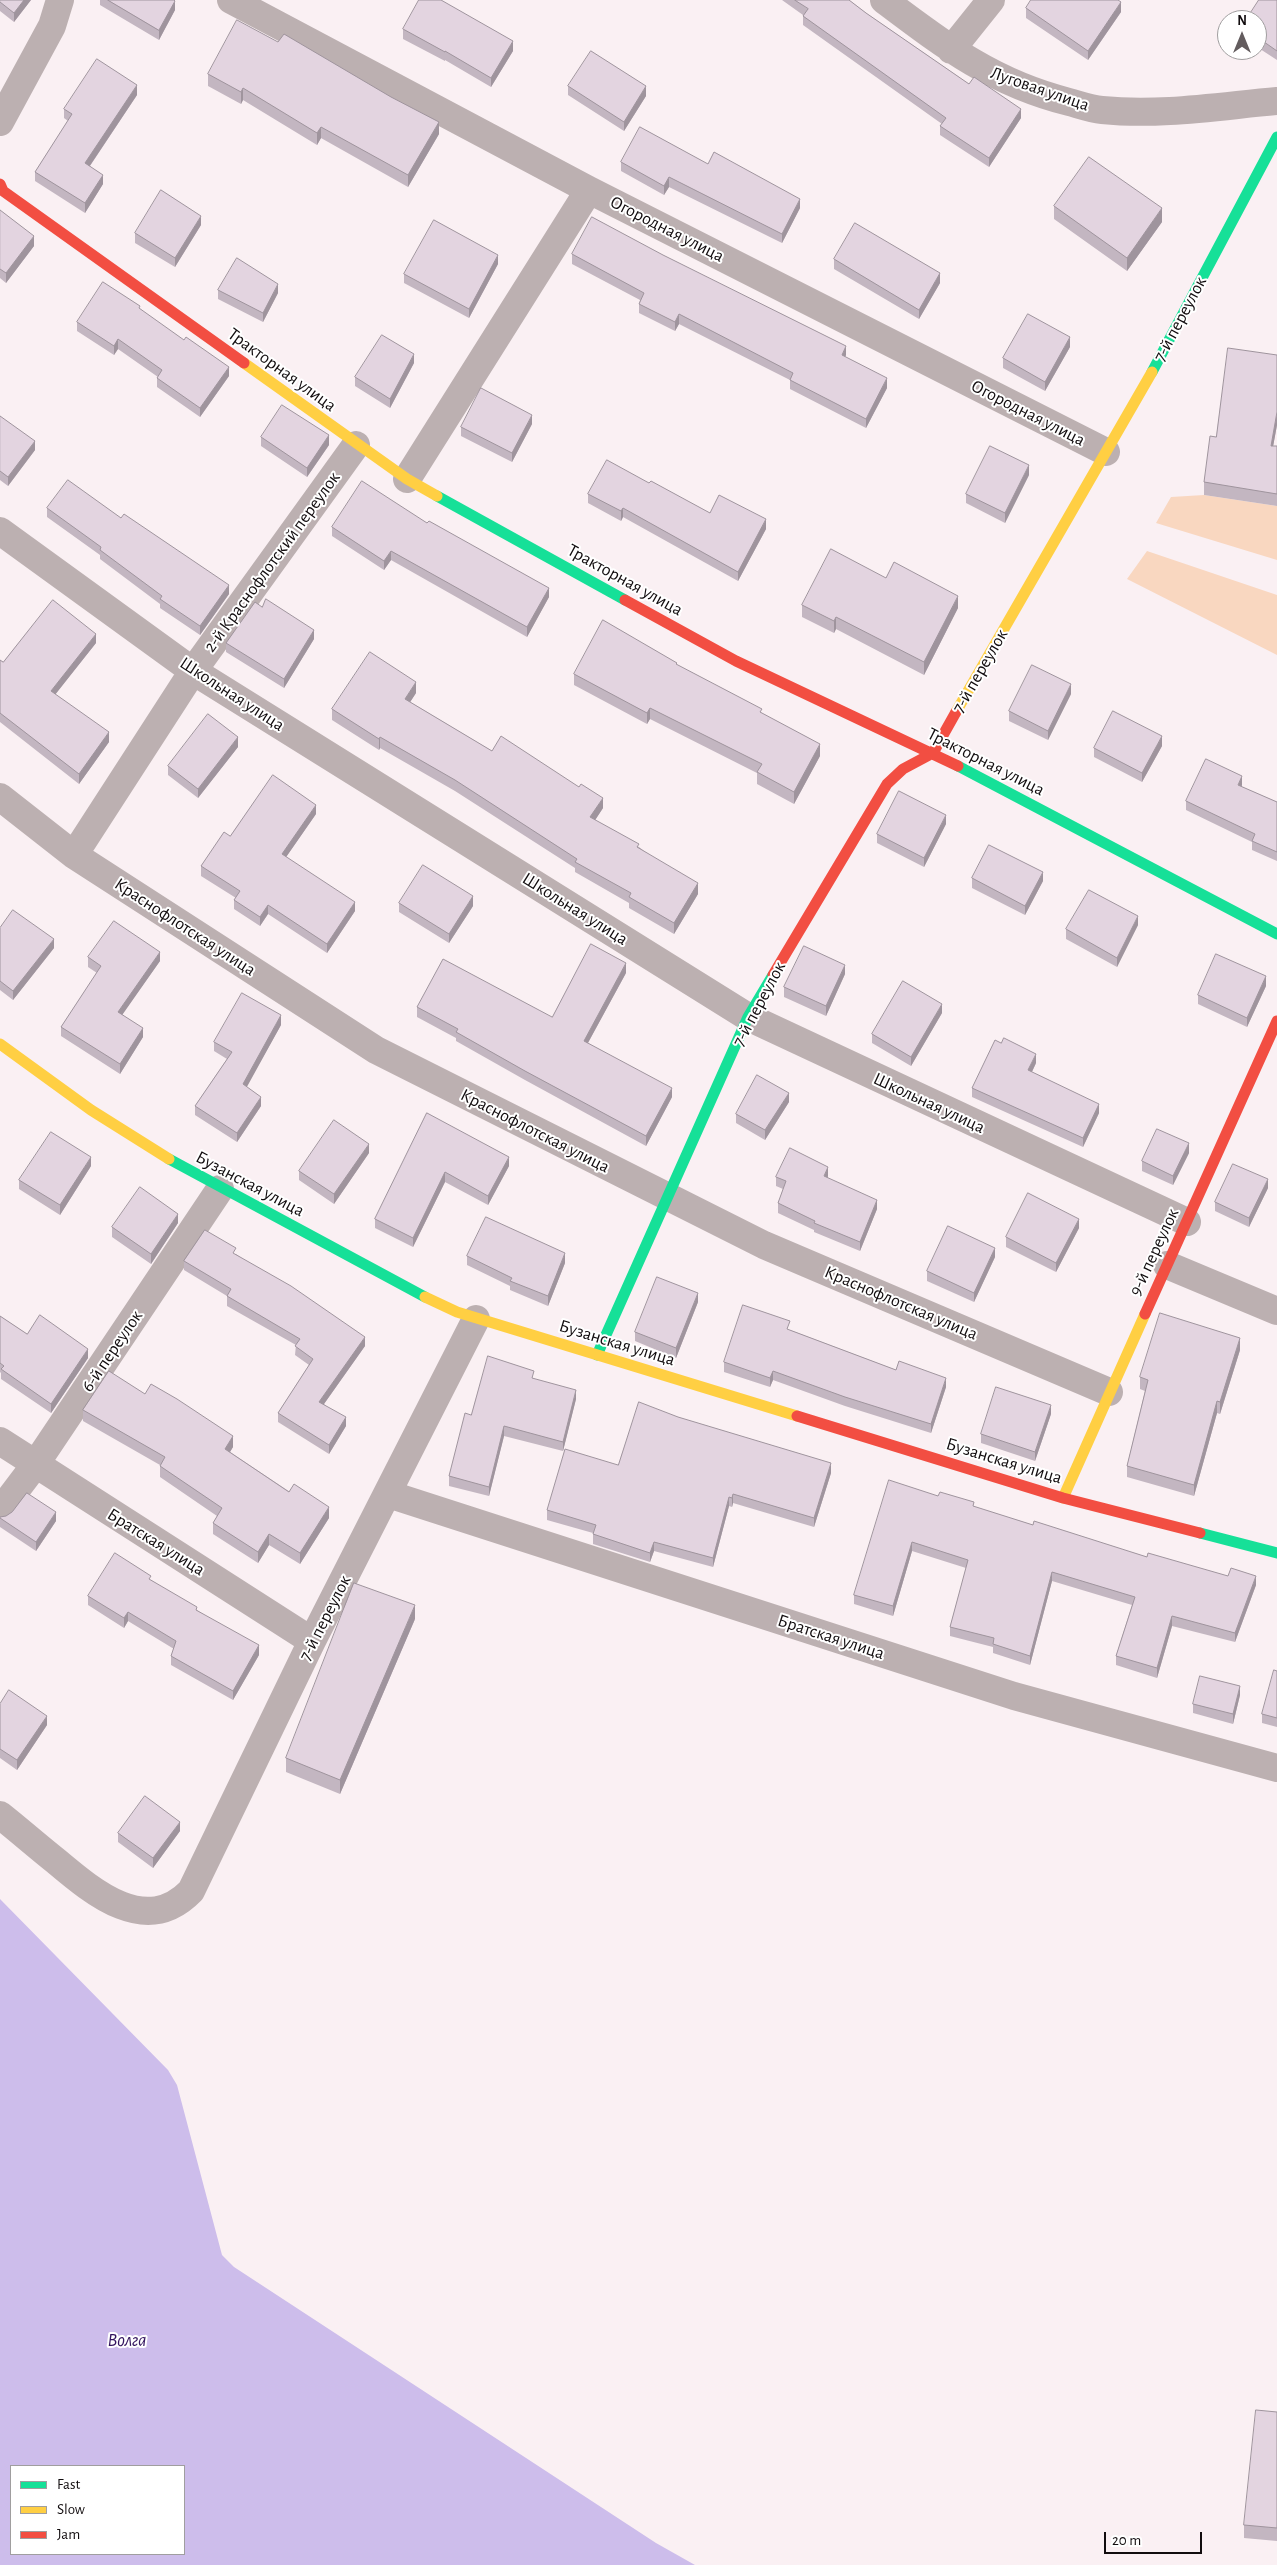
<!DOCTYPE html>
<meta charset="utf-8">
<style>
body{margin:0}
#map{position:relative;width:1277px;height:2565px;overflow:hidden;background:#faf0f3;font-family:"Alegreya Sans",sans-serif}
canvas{display:block}
.legend{position:absolute;left:10px;top:2465px;width:175px;height:90px;box-sizing:border-box;background:#fff;border:1px solid #a09e9f;margin:0;padding:6px 9px;list-style:none;font-size:15px;color:#110c0e}
.legend li{display:flex;align-items:center;gap:10px;height:25px}
.legend b{width:25px;border:1px solid #a09e9f}
.north{position:absolute;left:1217px;top:10px;width:50px;height:50px;box-sizing:border-box;background:#fff;border:1px solid #a09e9f;border-radius:50%;rotate:0deg;font-size:14px;font-weight:700;line-height:20px;text-align:center;color:#110c0e}
.north::after{content:'';display:block;margin:auto;width:18px;height:22px;background:#635c5e;clip-path:polygon(50% 0,100% 100%,50% 72%,0 100%)}
.scale{position:absolute;left:1104px;top:2532px;width:98px;height:22px;box-sizing:border-box;border:2px solid #110c0e;border-top:0;padding-left:6px;font-size:15px;line-height:18px;white-space:nowrap;color:#110c0e;-webkit-text-stroke:4px #fff;paint-order:stroke}
</style>
<div id="map">
<canvas width="1277" height="2565"></canvas>
<ul class="legend">
<li><b style="height:6px;background:#16e098"></b>Fast</li>
<li><b style="height:6px;background:#ffcf43"></b>Slow</li>
<li><b style="height:6px;background:#f24e42"></b>Jam</li>
</ul>
<div class="north">N</div>
<div class="scale">20 m</div>
</div>
<script>
const ctx = document.querySelector('canvas').getContext('2d');
ctx.lineJoin = 'round';
function fillPath(path, color) { ctx.fillStyle = color; ctx.fill(path, 'evenodd'); }
function trace(path, color, width, dash) { ctx.strokeStyle = color; ctx.lineWidth = width; ctx.lineCap = dash ? 'butt' : 'round'; ctx.setLineDash(dash || []); ctx.stroke(path); }
function drawText(font, color, halo, rows, align = 'center') {
  ctx.font = font + ' "Alegreya Sans",sans-serif'; ctx.lineWidth = 4; ctx.setLineDash([]); ctx.textBaseline = 'middle'; ctx.strokeStyle = halo; ctx.fillStyle = color; for (const [text, x, y, turn = 0] of rows) {
    ctx.save(); ctx.translate(x, y); ctx.rotate((+turn || 0) * Math.PI / 180); ctx.textAlign = isNaN(turn) ? turn : align; if (halo) ctx.strokeText(text, 0, 0); ctx.fillText(text, 0, 0); ctx.restore();
  }
}
fillPath(new Path2D(`
 M1204 495 1277 506V560L1156 523 1171 497Z
 M1147 551 1277 595V655L1127 579Z`), '#f9d7c0');
fillPath(new Path2D(`
 M0 1899 168 2070 177 2085 222 2255 234 2267 656 2543 695 2565H0ZM11 2466H184V2554H11Z`), '#cdbdeb');
trace(new Path2D(`
 M231 0 589 190 1106 452
 M884 0C945 46 993 83 1069 102 1080 105 1091 109 1102 110 1160 116 1220 106 1277 101
 M951 50 991 0
 M0 122 52 26 60 0
 M407 479 589 190
 M0 531 193 671 748 1017 1187 1222
 M0 797 74 855 376 1050 764 1245 1109 1392
 M74 855 193 671 356 445
 M1167 1265 1277 1311
 M0 1441 312 1641
 M388 1494 1014 1696 1277 1768
 M0 1511 35 1465 220 1189
 M0 1815C19 1830 37 1846 56 1861 94 1893 146 1937 191 1891L312 1641 476 1319`), '#bcb0b1', 28);
trace(new Path2D(`
 M1152 372 1277 137
 M437 496 625 600
 M958 766 1277 934
 M169 1159 425 1297
 M597 1355 748 1017 773 975
 M1200 1533 1277 1553`), '#16e098', 11);
trace(new Path2D(`
 M244 363 407 479 437 496
 M956 712 1152 372
 M0 1044 91 1110 169 1159
 M425 1297 457 1312 797 1416
 M1063 1498 1145 1314`), '#ffcf43', 11);
trace(new Path2D(`
 M0 184 3 191 244 363
 M625 600 736 661 958 766
 M773 975 887 784 903 769 933 753 956 712
 M1145 1314 1277 1021
 M797 1416 1063 1498 1200 1533`), '#f24e42', 11);
fillPath(new Path2D(`
 M0 0H31L14 22 0 11Z
 M100 0H174L175 10 159 40 100 5Z
 M782 0H849L866 13 969 84 1021 118 989 167 940 135V126L942 124 803 25V15Z
 M1277 0V60L1257 47V20Z
 M1026 8 1121 12 1088 60 1026 18Z
 M403 29 513 51 491 87 445 60V61L403 39Z
 M208 74 439 134 408 187 321 138 317 145 243 100 241 104 208 86Z
 M568 86 646 96 624 131 568 95Z
 M137 95 90 166 103 184 85 213 35 181V172L68 121 64 118V109Z
 M621 162 708 164 800 208 782 243 669 187 664 195 621 171Z
 M1054 206 1162 222 1127 271 1054 219Z
 M0 210 34 246 6 283 0 278Z
 M201 225 175 267 135 243V233Z
 M572 254 846 355 845 357 887 388 866 428 790 389V380L679 324 675 331 639 313V304L640 300 572 264Z
 M834 259 940 283 919 319 834 269Z
 M498 264 469 318 404 283V274Z
 M218 290 278 293 263 322 218 299Z
 M140 309 229 376 200 417 157 387V378L158 377 118 349 114 355 77 331V322Z
 M1070 347 1045 391 1003 368V358Z
 M1277 355V425L1273 446H1277V506L1204 495V482L1216 437Z
 M414 363 390 408 355 386V377Z
 M0 416 35 450 8 486 0 480Z
 M532 424 512 462 461 436V427Z
 M261 437 329 445 307 477 261 446Z
 M1029 475 1005 523 966 503V494Z
 M649 483 710 513 766 529 738 581 623 517 621 521 588 503V494Z
 M47 508 229 594 200 635 160 608V604L100 559V555L47 517Z
 M427 523 549 597 527 637 391 560 384 570 332 536V527Z
 M886 578 958 608 924 675 836 629 834 633 802 617V605Z
 M262 607 314 639 284 688 226 652V643Z
 M96 643 55 694 109 742 79 784 0 722V660L3 662Z
 M677 665 762 713 820 756 794 804 757 784V773L650 719 647 724 574 685V674Z
 M416 693 410 702 492 751 603 808 595 820 639 847 698 894 674 934 629 908V903L575 872V868L455 791 380 748 379 750 332 720V709Z
 M1071 694 1048 740 1009 721V711Z
 M1162 746 1142 782 1094 757V748Z
 M238 747 198 798 168 775V766Z
 M1242 785V787L1277 802V861L1252 850V842L1186 810V801Z
 M316 814 286 857 355 911 327 953 268 914 260 926 234 909V900L236 898 201 876V866L230 836Z
 M946 824 924 867 877 843V834Z
 M972 878 1043 881 1025 915 972 888Z
 M399 903 473 906 449 943 399 912Z
 M1138 925 1117 967 1066 939V929Z
 M0 928 54 948 13 1000 0 990Z
 M88 957 160 961 122 1014 143 1037 120 1074 61 1036V1027L97 973 88 967Z
 M626 973 588 1043 672 1097 646 1146 525 1080 456 1041V1038L417 1017V1007L552 1017Z
 M845 974 826 1016 784 997V987Z
 M1266 986 1247 1027 1198 1004V995Z
 M942 1013 911 1066 872 1043V1034Z
 M281 1025 246 1087 261 1106 237 1142 195 1115V1106L227 1059 214 1051V1042Z
 M1036 1063 1032 1072 1099 1113 1083 1147 972 1097V1088Z
 M789 1102 765 1140 736 1123V1114Z
 M427 1113 509 1166 488 1205 445 1182 413 1247 375 1228V1219Z
 M369 1153 334 1204 299 1180V1171Z
 M1189 1153 1173 1185 1142 1171V1161Z
 M91 1166 60 1215 19 1189V1180Z
 M828 1176V1178L877 1209 860 1251 814 1232V1230L778 1213V1203L783 1189 776 1186V1177Z
 M1268 1188 1249 1227 1215 1211V1202Z
 M178 1223 151 1264 112 1237V1227Z
 M1079 1228 1056 1272 1006 1247V1237Z
 M236 1254 365 1346 324 1404 346 1426 329 1454 278 1422V1413L309 1365 295 1355 296 1345 227 1306V1296L184 1270V1261Z
 M467 1256 565 1263 548 1306 510 1290V1286L467 1265Z
 M995 1257 974 1302 927 1281V1271Z
 M698 1302 676 1358 635 1341V1332Z
 M0 1316 27 1334 88 1358 51 1413 1 1379V1373L0 1372Z
 M790 1330 896 1370 946 1387 931 1433 845 1406 773 1380 770 1387 724 1372V1362Z
 M1240 1350 1220 1414 1217 1413 1194 1496 1127 1477V1466L1145 1391 1140 1389V1377Z
 M534 1379 576 1399 563 1451 504 1436 489 1496 449 1486V1476L471 1415Z
 M145 1394 233 1447 230 1452 329 1518 300 1564 269 1545 258 1563 213 1534V1523L217 1516 160 1477V1465L83 1421V1410Z
 M1051 1414 1035 1461 981 1443V1434Z
 M678 1417 831 1473 814 1527 733 1503 732 1507 729 1506 713 1567 654 1551 650 1562 593 1544V1533L547 1520V1510L618 1465Z
 M938 1496 974 1507 1033 1525 1147 1557 1256 1585 1235 1642 1172 1626 1157 1678 1116 1665V1656L1132 1605 1052 1581 1030 1665 993 1653V1647L950 1636V1627L966 1568 912 1551 893 1616 854 1604V1595Z
 M0 1517 56 1521 36 1551 0 1527Z
 M151 1580 197 1610 259 1655 233 1700 171 1665V1656L174 1649 128 1621 124 1628 88 1605V1596Z
 M415 1619 340 1794 286 1772V1758Z
 M1277 1671V1727L1262 1723V1714Z
 M1240 1695 1233 1724 1193 1713V1704Z
 M0 1704 47 1725 17 1770 0 1758Z
 M180 1831 153 1868 118 1842V1833Z
 M1277 2412V2541L1244 2538V2525Z`), '#c3b6c1');
fillPath(new Path2D(`
 M24 0H31L14 22V13Z
 M175 1V10L159 40V30Z
 M1121 2V12L1088 60V51Z
 M513 41V51L491 87V78Z
 M137 85V95L85 173V163Z
 M646 86V96L624 131V122Z
 M243 88V100L241 104V92Z
 M1021 109V118L989 167V158Z
 M439 122V134L408 187V175Z
 M321 127V138L317 145V133Z
 M103 175V184L85 213V203Z
 M669 177V187L664 195V186Z
 M800 199V208L782 243V234Z
 M1162 208V222L1127 271V258Z
 M201 216V225L175 267V258Z
 M34 236V246L6 283V273Z
 M498 255V264L469 318V309Z
 M940 273V283L919 319V310Z
 M278 284V293L263 322V313Z
 M679 314V324L675 331V322Z
 M1070 337V347L1045 391V382Z
 M118 339V349L114 355V346Z
 M846 346V355L842 364V355Z
 M414 354V363L390 408V399Z
 M229 367V376L200 417V408Z
 M887 378V388L866 428V419Z
 M1277 412V425L1271 458V446Z
 M532 415V424L512 462V453Z
 M329 435V445L307 477V468Z
 M35 441V450L8 486V477Z
 M1029 465V475L1005 523V513Z
 M623 508V517L621 521V511Z
 M766 519V529L738 581V572Z
 M391 551V560L384 570V561Z
 M229 585V594L200 635V626Z
 M549 588V597L527 637V627Z
 M958 596V608L924 675V662Z
 M836 617V629L834 633V621Z
 M314 630V639L284 688V679Z
 M96 634V643L51 700V691Z
 M416 682V693L405 710V699Z
 M1071 684V694L1048 740V731Z
 M650 708V719L647 724V713Z
 M109 732V742L79 784V774Z
 M1162 736V746L1142 782V773Z
 M238 737V747L198 798V789Z
 M380 737V748L379 750V739Z
 M820 744V756L794 804V792Z
 M1242 776V785L1238 795V785Z
 M603 798V808L590 828V817Z
 M316 805V814L282 863V854Z
 M946 815V824L924 867V858Z
 M1043 872V881L1025 915V906Z
 M698 883V894L674 934V923Z
 M473 896V906L449 943V934Z
 M355 902V911L327 953V944Z
 M268 905V914L260 926V917Z
 M1138 916V925L1117 967V958Z
 M54 939V948L13 1000V991Z
 M160 952V961L118 1021V1012Z
 M626 963V973L584 1050V1041Z
 M845 965V974L826 1016V1006Z
 M1266 976V986L1247 1027V1018Z
 M942 1004V1013L911 1066V1057Z
 M281 1015V1025L243 1094V1084Z
 M143 1028V1037L120 1074V1064Z
 M1036 1054V1063L1028 1080V1070Z
 M672 1088V1097L646 1146V1136Z
 M789 1093V1102L765 1140V1130Z
 M261 1097V1106L237 1142V1133Z
 M1099 1104V1113L1083 1147V1138Z
 M1189 1143V1153L1173 1185V1176Z
 M369 1144V1153L334 1204V1194Z
 M91 1157V1166L60 1215V1205Z
 M509 1157V1166L488 1205V1196Z
 M828 1167V1176L824 1185V1176Z
 M445 1172V1182L413 1247V1238Z
 M1268 1179V1188L1249 1227V1218Z
 M877 1200V1209L860 1251V1242Z
 M178 1214V1223L151 1264V1254Z
 M1079 1219V1228L1056 1272V1263Z
 M995 1248V1257L974 1302V1293Z
 M565 1253V1263L548 1306V1296Z
 M698 1293V1302L676 1358V1348Z
 M365 1337V1346L319 1411V1402Z
 M1240 1338V1350L1220 1414V1402Z
 M88 1349V1358L51 1413V1404Z
 M773 1371V1380L770 1387V1378Z
 M946 1378V1387L931 1433V1424Z
 M576 1390V1399L563 1451V1442Z
 M1217 1401V1413L1194 1496V1485Z
 M1051 1405V1414L1035 1461V1452Z
 M346 1417V1426L329 1454V1445Z
 M504 1426V1436L489 1496V1487Z
 M233 1436V1447L225 1460V1449Z
 M831 1463V1473L814 1527V1518Z
 M733 1494V1503L732 1507V1498Z
 M729 1497V1506L713 1567V1558Z
 M329 1507V1518L300 1564V1553Z
 M56 1512V1521L36 1551V1542Z
 M269 1534V1545L258 1563V1552Z
 M654 1542V1551L650 1562V1553Z
 M912 1542V1551L893 1616V1606Z
 M1052 1572V1581L1030 1665V1656Z
 M1256 1576V1585L1235 1642V1633Z
 M415 1605V1619L340 1794V1780Z
 M128 1612V1621L124 1628V1618Z
 M1172 1616V1626L1157 1678V1668Z
 M259 1645V1655L233 1700V1691Z
 M1240 1686V1695L1233 1724V1714Z
 M47 1716V1725L17 1770V1760Z
 M180 1822V1831L153 1868V1858Z`), '#9f949d');
const building = new Path2D(`
 M0 0H24L14 13 0 2Z
 M108 0H174L175 1 159 30Z
 M419 0H441L513 41 491 78 445 51V52L403 29Z
 M795 0H849L866 13 969 84 974 77 1021 109 989 158 940 126 946 118 803 16 808 9Z
 M1031 0H1118L1121 2 1088 51 1026 8Z
 M1259 0H1277V51L1257 37V20H1246Z
 M237 20 278 42 284 34 391 97 439 122 408 175 321 127 317 133 243 88 241 92 208 74Z
 M591 51 646 86 624 122 568 86Z
 M97 59 137 85 85 163 103 175 85 203 35 172 72 114 64 109Z
 M640 127 708 164 714 152 800 199 782 234 669 177 664 186 621 162Z
 M1089 157 1162 208 1127 258 1054 206Z
 M161 190 201 216 175 258 135 233Z
 M0 210 34 236 6 273 0 269Z
 M592 217 663 255 846 346 842 355 887 378 866 419 790 380 793 373 679 314 675 322 639 304 644 293 572 254Z
 M434 220 498 255 469 309 404 274Z
 M855 223 940 273 919 310 834 259Z
 M237 258 278 284 263 313 218 290Z
 M103 282 140 306 139 308 184 340 186 337 229 367 200 408 157 378 162 370 118 339 114 346 77 322Z
 M1028 314 1070 337 1045 382 1003 358Z
 M382 335 414 354 390 399 355 377Z
 M1228 348 1277 355V412L1271 446H1277V494L1204 482 1210 436 1216 437Z
 M481 388 532 415 512 453 461 427Z
 M282 405 329 435 307 468 261 437Z
 M0 416 35 441 8 477 0 471Z
 M990 446 1029 465 1005 513 966 494Z
 M607 460 649 483 651 481 710 513 719 495 766 519 738 572 623 508 621 511 588 494Z
 M68 480 121 518 124 514 229 585 200 626 160 599 162 596 100 550 101 547 47 508Z
 M362 481 427 523 429 521 549 588 527 627 391 551 384 561 332 527Z
 M831 549 886 578 894 562 958 596 924 662 836 617 834 621 802 605Z
 M266 599 314 630 284 679 226 643 255 602 262 607Z
 M53 600 96 634 51 691 109 732 79 774 0 713V660L3 662Z
 M603 620 677 663 676 664 762 709 760 712 820 744 794 792 757 772 762 764 650 708 647 713 574 674Z
 M370 652 416 682 405 699 492 751 501 736 579 787 581 784 603 798 590 817 639 844 637 847 698 883 674 923 629 897 631 893 575 862 577 859 455 780 380 737 379 739 332 709Z
 M1032 665 1071 684 1048 731 1009 711Z
 M1113 711 1162 736 1142 773 1094 748Z
 M208 714 238 737 198 789 168 766Z
 M1206 759 1242 776 1238 785 1277 802V852L1252 841 1255 834 1186 801Z
 M273 775 316 805 282 854 355 902 327 944 268 905 260 917 234 900 240 891 201 866 224 832 230 836Z
 M899 791 946 815 924 858 877 834Z
 M989 845 1043 872 1025 906 972 878Z
 M423 865 473 896 449 934 399 903Z
 M1089 890 1138 916 1117 958 1066 929Z
 M13 910 54 939 13 991 0 981V928Z
 M114 921 160 952 118 1012 143 1028 120 1064 61 1027 101 966 88 957Z
 M591 944 626 963 584 1041 672 1088 646 1136 525 1071 456 1032 458 1029 417 1007 443 959 552 1017Z
 M804 946 845 965 826 1006 784 987Z
 M1216 954 1266 976 1247 1018 1198 995Z
 M903 981 942 1004 911 1057 872 1034Z
 M242 993 281 1015 243 1084 261 1097 237 1133 195 1106 232 1052 214 1042Z
 M1004 1038 1036 1054 1028 1070 1099 1104 1083 1138 972 1088 995 1040 1001 1043Z
 M757 1075 789 1093 765 1130 736 1114Z
 M427 1113 509 1157 488 1196 445 1172 413 1238 375 1219Z
 M334 1120 369 1144 334 1194 299 1171Z
 M1157 1129 1189 1143 1173 1176 1142 1161Z
 M51 1132 91 1157 60 1205 19 1180Z
 M790 1148 828 1167 824 1176 877 1200 860 1242 814 1223 815 1221 778 1203 786 1181 776 1177Z
 M1233 1164 1268 1179 1249 1218 1215 1202Z
 M140 1187 178 1214 151 1254 112 1227Z
 M1028 1193 1079 1219 1056 1263 1006 1237Z
 M486 1217 565 1253 548 1296 510 1281 512 1278 467 1256Z
 M948 1226 995 1248 974 1293 927 1271Z
 M205 1230 236 1248 233 1253 291 1286 365 1337 319 1402 346 1417 329 1445 278 1413 313 1359 295 1346 300 1339 227 1296 231 1289 184 1261Z
 M657 1277 698 1293 676 1348 635 1332Z
 M743 1305 790 1321 787 1329 896 1370 899 1361 946 1378 931 1424 845 1397 773 1371 770 1378 724 1362Z
 M1160 1313 1240 1338 1220 1402 1217 1401 1194 1485 1127 1466 1148 1380 1140 1377Z
 M40 1315 88 1349 51 1404 1 1369 4 1366 0 1363V1316L27 1334Z
 M488 1356 534 1371 532 1378 576 1390 563 1442 504 1426 489 1487 449 1476 465 1413 471 1415Z
 M109 1371 145 1394 151 1384 177 1399 233 1436 225 1449 289 1492 294 1484 329 1507 300 1553 269 1534 258 1552 213 1523 222 1508 160 1466 165 1457 83 1410Z
 M996 1387 1051 1405 1035 1452 981 1434Z
 M639 1402 678 1417 831 1463 814 1518 733 1494 732 1498 729 1497 713 1558 654 1542 650 1553 593 1534 596 1525 547 1510 565 1449 618 1465Z
 M889 1480 938 1496 940 1492 974 1502 973 1506 1033 1525 1034 1521 1147 1557 1148 1553 1228 1576 1231 1568 1256 1576 1235 1633 1172 1616 1157 1668 1116 1656 1135 1597 1052 1572 1030 1656 993 1644 994 1638 950 1627 968 1560 912 1542 893 1606 854 1595Z
 M27 1493 56 1512 36 1542 0 1518V1517L6 1516 12 1512Z
 M115 1553 151 1576 149 1579 197 1607 196 1610 259 1645 233 1691 171 1656 176 1641 128 1612 124 1618 88 1596Z
 M354 1583 415 1605 340 1780 286 1758Z
 M1274 1670 1277 1671V1718L1262 1714Z
 M1200 1676 1240 1686 1233 1714 1193 1704Z
 M9 1690 47 1716 17 1760 0 1749V1704Z
 M145 1796 180 1822 153 1858 118 1833Z
 M1256 2410 1277 2412V2528L1244 2525Z`);
fillPath(building, '#e3d4e0');
trace(building, '#9f949d', 1);
drawText('18px', '#110c0e', '#fff', [
 ["Луговая улица",1040,89,19],
 ["Огородная улица",667,229,27],
 ["7-й переулок",1180,319,-62],
 ["Тракторная улица",282,370,36],
 ["Огородная улица",1028,413,27],
 ["2-й Краснофлотский переулок",272,562,-54],
 ["Тракторная улица",625,580,29],
 ["7-й переулок",980,671,-60],
 ["Школьная улица",232,694,33],
 ["Тракторная улица",986,762,27],
 ["Школьная улица",575,909,32],
 ["Краснофлотская улица",185,927,33],
 ["7-й переулок",759,1004,-62],
 ["Школьная улица",929,1103,25],
 ["Краснофлотская улица",535,1131,27],
 ["Бузанская улица",250,1184,28],
 ["9-й переулок",1154,1252,-65],
 ["Краснофлотская улица",901,1303,23],
 ["Бузанская улица",617,1343,17],
 ["6-й переулок",112,1351,-56],
 ["Бузанская улица",1004,1461,17],
 ["Братская улица",156,1542,32],
 ["7-й переулок",325,1618,-63],
 ["Братская улица",831,1637,18]
]);
drawText('italic 19px', '#33145e', '#fff', [
 ["Волга",127,2340]
]);
</script>
